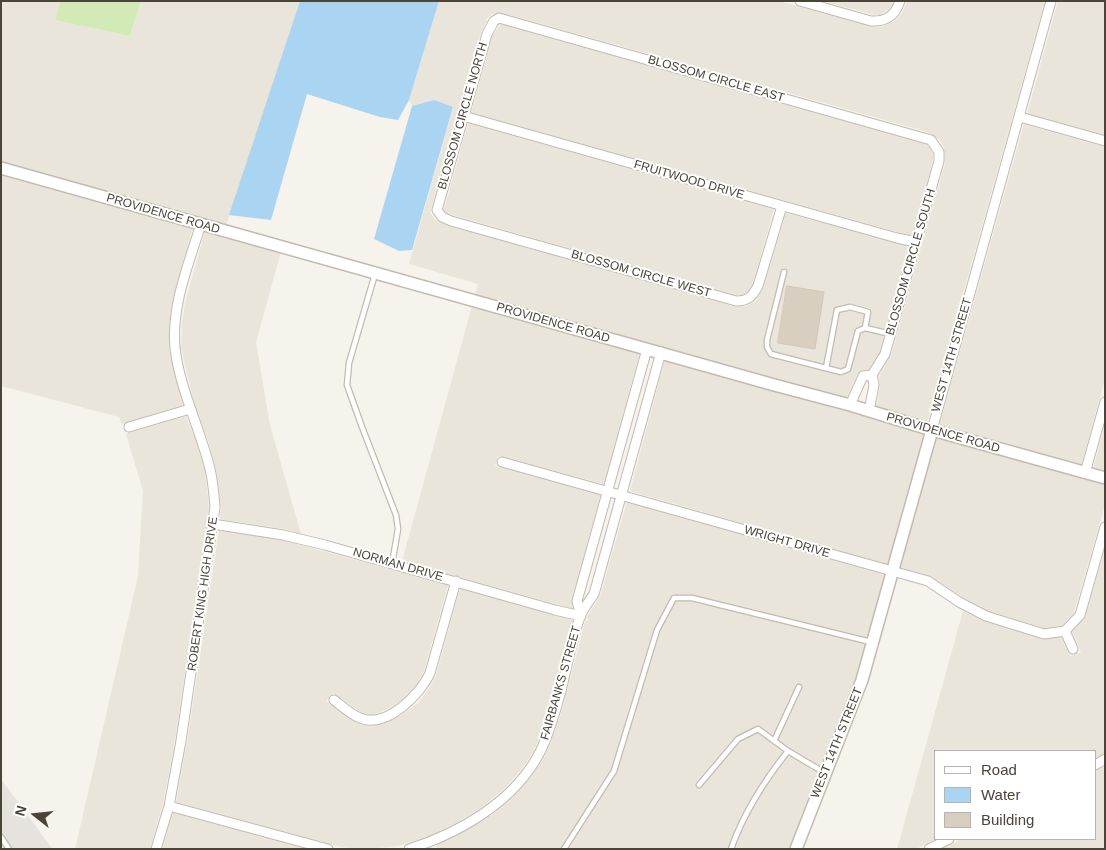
<!DOCTYPE html>
<style>
body{margin:0}
#map{position:relative;width:1106px;height:850px;overflow:hidden;background:#f6f3ec;font-family:Arial,sans-serif}
canvas{display:block}
.frame{position:absolute;inset:0;border:2px solid #4b4439;pointer-events:none}
.legend{position:absolute;left:934px;top:750px;width:162px;height:90px;box-sizing:border-box;background:#fff;border:1px solid #b7b4b0;margin:0;padding:6px 9px;list-style:none;font-size:15px;color:#4b4439}
.legend li{display:flex;align-items:center;gap:10px;height:25px}
.legend b{width:25px;border:1px solid #b7b4b0}
.north{position:absolute;left:10px;top:790px;width:50px;height:50px;-webkit-text-stroke:4px #fff;paint-order:stroke;rotate:286deg;font-size:14px;font-weight:700;line-height:20px;text-align:center;color:#4b4439}
.north::after{content:'';display:block;margin:auto;width:18px;height:22px;background:#4b4439;clip-path:polygon(50% 0,100% 100%,50% 72%,0 100%)}
</style>
<div id="map">
<canvas width="1106" height="850"></canvas>
<div class="frame"></div>
<ul class="legend">
<li><b style="height:6px;background:#fff"></b>Road</li>
<li><b style="height:14px;background:#a9d4f2"></b>Water</li>
<li><b style="height:14px;background:#d8cfc1"></b>Building</li>
</ul>
<div class="north">N</div>
</div>
<script>
const ctx = document.querySelector('canvas').getContext('2d');
ctx.lineJoin = 'round';
function fillPath(path, color) { ctx.fillStyle = color; ctx.fill(path, 'evenodd'); }
function trace(path, color, width, dash) { ctx.strokeStyle = color; ctx.lineWidth = width; ctx.lineCap = dash ? 'butt' : 'round'; ctx.setLineDash(dash || []); ctx.stroke(path); }
function drawText(font, color, halo, rows, align = 'center') {
  ctx.font = font + ' Arial,sans-serif'; ctx.lineWidth = 4; ctx.setLineDash([]); ctx.textBaseline = 'middle'; ctx.strokeStyle = halo; ctx.fillStyle = color; for (const [text, x, y, turn = 0] of rows) {
    ctx.save(); ctx.translate(x, y); ctx.rotate((+turn || 0) * Math.PI / 180); ctx.textAlign = isNaN(turn) ? turn : align; if (halo) ctx.strokeText(text, 0, 0); ctx.fillText(text, 0, 0); ctx.restore();
  }
}
fillPath(new Path2D(`
 M1 1H60L55 20 130 36 141 1H300L226 226 1 162Z
 M439 1H779L869 26 881 27 893 22 902 13 907 1H1045L927 423 876 407 880 387 879 377 891 355 945 163 944 147 939 139 924 131 510 15 492 14 486 19 487 21 481 32 430 212 435 220 439 222 450 226 736 307 747 306 756 301 763 289 786 213 909 246 880 352 868 370 862 371 857 374 846 399 779 381 475 295 478 284 409 264 453 108 434 100 412 106 409 100Z
 M820 1H894L892 7 880 16Z
 M1058 1H1105V136L1027 114Z
 M501 24 927 144 933 153V160L912 236 471 113 492 36Z
 M468 123 774 209 753 284 748 292 742 296H736L446 213 444 210Z
 M1024 124 1105 147V379L1081 466 939 426Z
 M1 174 193 228 177 284 170 321 169 347 183 405 122 424 119 417 1 386Z
 M205 231 281 252 256 342 270 425 301 534 284 529 220 519 221 507 216 469 207 437 195 408 181 347 182 322 185 303Z
 M472 306 640 352 604 484 498 456 495 466 601 494 572 599 573 609 402 561Z
 M665 359 776 392 848 410 925 434 888 565 630 491Z
 M186 416 196 440 205 471 209 507 175 740 163 804 150 849H75L138 576 143 491 126 434Z
 M1105 425V473L1093 469Z
 M936 437 1105 484V505L1074 612 1062 626 1044 628 988 611 962 597 931 577 900 568Z
 M627 501 885 575 856 678 790 849H438L436 845 463 832 492 815 513 797 531 777 545 756 560 717 585 622 588 620 587 617 600 596Z
 M219 530 282 540 448 585 424 671 420 681 408 696 393 706 379 713 369 715 362 713 333 693 326 701 359 723 371 726 384 723 400 716 418 703 430 687 436 675 460 588 573 620 542 732 534 751 521 770 504 789 484 806 456 823 426 838 398 846 378 848 357 849 341 847 176 802 187 742Z
 M1105 549V753L1095 758V751H935L936 839 916 849H897L963 611 985 621 1042 639 1061 637 1070 656 1081 652 1072 632 1085 616Z
 M1105 766V849H941L961 839H1095V771Z
 M173 812 308 849H162Z`), '#eae5da');
fillPath(new Path2D(`
 M1 779 51 847V849H1Z`), '#e6e2dd');
fillPath(new Path2D(`
 M60 1H141L130 36 55 20Z`), '#d2eab5');
fillPath(new Path2D(`
 M300 1H439L409 100 398 120 380 117 307 94 271 220 229 215Z
 M434 100 453 107 412 250 399 251 374 239 412 106Z`), '#a9d4f2');
const building = new Path2D(`
 M787 286 824 292 815 349 778 343Z`);
fillPath(building, '#d8cfc1');
trace(building, '#d3c7b4', 1);
const service = new Path2D(`
 M784 272 767 340V347L771 354 841 372 848 369 858 331 865 328 891 334
 M375 274 349 363 347 385 362 427 396 515 398 529 392 564
 M826 368 837 310 850 307 868 312 865 328
 M774 741 799 687
 M699 785 738 739 758 729 788 751 825 773
 M1 837 9 849
 M564 849 614 771 657 630 674 598H692L871 642
 M731 849C744 812 764 781 788 751`);
const minor = new Path2D(`
 M800 1 871 21C886 22 895 16 900 1
 M463 116 897 238 916 242
 M1020 117 1105 141
 M782 206 758 286C752 297 748 301 736 301L451 221 442 217 437 210 487 34 494 21 499 18 931 140 939 152V161L885 354 872 375 874 385 869 411
 M850 405 863 376 872 375
 M129 427 190 409
 M932 430 1051 1
 M502 462 928 581 959 602 986 616 1044 634 1065 631 1080 615 1105 527
 M1085 473 1105 402
 M213 524 283 535 325 545 555 610 581 616
 M581 616 577 601 647 349
 M1065 631 1073 649
 M334 700C342 706 350 714 360 718 386 729 420 695 430 673L456 581
 M1095 765 1105 759
 M169 806 328 849
 M156 849 169 806 181 741 215 507C214 495 213 481 210 469 200 428 180 390 175 348 171 306 189 263 201 224
 M409 849C460 833 515 801 540 752 550 732 555 712 561 691 567 666 572 640 580 617 583 609 589 601 594 594L661 352
 M929 849 949 839`);
const tertiary = new Path2D(`
 M1 168 778 386 850 405 932 430 1105 478
 M796 849 862 680 932 430`);
trace(service, '#c2bbae', 7);
trace(minor, '#c2bbae', 11);
trace(tertiary, '#c2bbae', 14);
trace(service, '#fff', 4.5);
trace(minor, '#fff', 9);
trace(tertiary, '#fff', 11);
drawText('12px', '#4b4439', '#fff', [
 ["BLOSSOM CIRCLE EAST",716,79,16],
 ["BLOSSOM CIRCLE NORTH",463,116,-74],
 ["FRUITWOOD DRIVE",689,180,16],
 ["PROVIDENCE ROAD",163,214,16],
 ["BLOSSOM CIRCLE SOUTH",911,262,-74],
 ["BLOSSOM CIRCLE WEST",641,274,16],
 ["PROVIDENCE ROAD",553,323,16],
 ["WEST 14TH STREET",952,355,-74],
 ["PROVIDENCE ROAD",943,433,16],
 ["WRIGHT DRIVE",787,542,16],
 ["NORMAN DRIVE",398,565,16],
 ["ROBERT KING HIGH DRIVE",203,594,-82],
 ["FAIRBANKS STREET",561,683,-74],
 ["WEST 14TH STREET",837,743,-68]
]);
</script>
